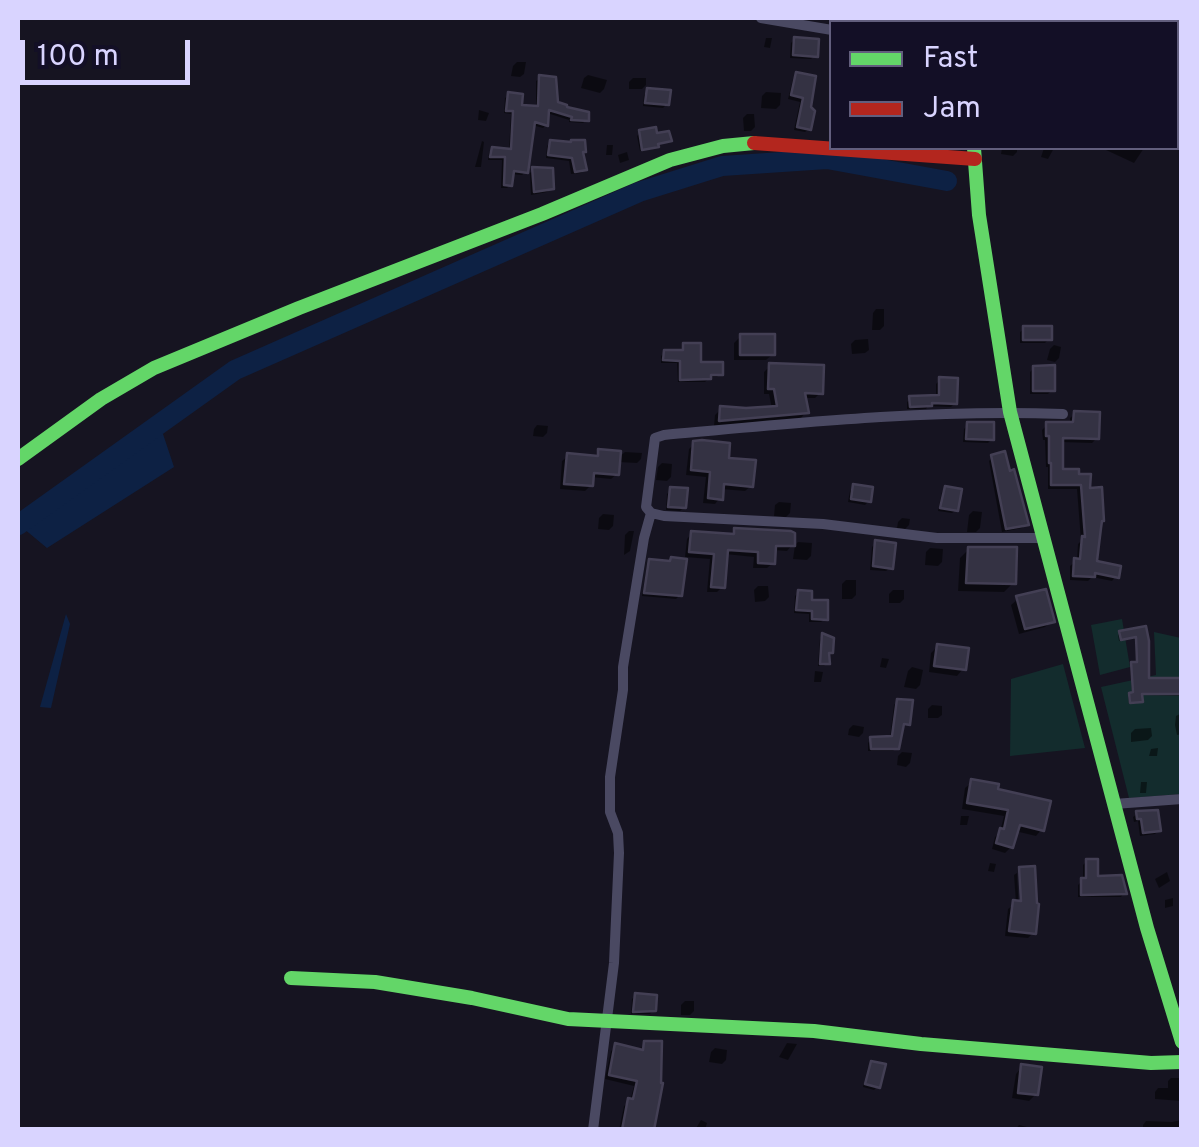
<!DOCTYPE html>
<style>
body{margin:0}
#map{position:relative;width:1199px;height:1147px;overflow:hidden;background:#161421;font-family:Overpass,sans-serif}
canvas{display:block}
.frame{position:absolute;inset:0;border:20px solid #d9d4ff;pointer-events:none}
.legend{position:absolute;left:829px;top:20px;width:350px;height:130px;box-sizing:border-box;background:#130f26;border:2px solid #625e7d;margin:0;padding:12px 18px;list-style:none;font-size:30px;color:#d9d4ff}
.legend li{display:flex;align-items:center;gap:20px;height:50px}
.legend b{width:50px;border:2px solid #625e7d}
.scale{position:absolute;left:20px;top:40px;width:170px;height:45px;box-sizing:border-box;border:5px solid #d9d4ff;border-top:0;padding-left:12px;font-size:30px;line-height:35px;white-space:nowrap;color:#d9d4ff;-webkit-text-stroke:8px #130f26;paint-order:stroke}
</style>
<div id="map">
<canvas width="1199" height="1147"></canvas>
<div class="frame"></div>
<ul class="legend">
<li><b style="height:12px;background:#63d668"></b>Fast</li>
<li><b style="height:12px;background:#b3261e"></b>Jam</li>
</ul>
<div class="scale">100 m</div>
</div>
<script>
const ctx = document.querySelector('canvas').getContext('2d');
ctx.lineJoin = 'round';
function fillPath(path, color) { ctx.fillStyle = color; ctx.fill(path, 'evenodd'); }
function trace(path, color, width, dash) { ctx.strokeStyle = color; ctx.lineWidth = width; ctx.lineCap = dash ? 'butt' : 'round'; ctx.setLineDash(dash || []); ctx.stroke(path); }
fillPath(new Path2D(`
 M1122 619 1130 667 1100 675 1091 625Z
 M1154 632 1181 638V794L1129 798 1101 687 1156 675Z
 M1063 664 1085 748 1010 756 1011 679Z`), '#132c2d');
fillPath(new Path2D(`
 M162 431 174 467 47 548 23 528Z
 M66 614 70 624 51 708 40 707Z`), '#0d2144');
fillPath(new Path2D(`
 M1019 18H1060L1058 22H1019Z
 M1117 18H1159L1158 22H1116Z
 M766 38H772L770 48 764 47Z
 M795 39 815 55 811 59 790 58 791 43Z
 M517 62H526L524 74 520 77 511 76 513 66Z
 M1176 70H1182V114L1176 113Z
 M588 75 607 80 604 89 600 93 581 88 584 78Z
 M797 75 813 78 809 129 805 132 794 130 800 102 788 99 793 79Z
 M540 78 555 104 586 120 583 123 569 122V120L547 113 546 125 543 128 532 125 525 172 522 175 511 174 510 185 507 188H501L502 160H488L489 153 492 149 509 151 511 114 504 113 505 98 509 95 519 107 536 108V81Z
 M633 78H646V85L642 89H629V82Z
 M648 91 667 104 663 108 643 106 644 95Z
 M766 92 781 93 780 105 776 109 761 108 762 96Z
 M479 110 489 113 486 121 478 120Z
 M747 114H754L755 127 751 131H744L743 118Z
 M640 133 654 136 669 140 653 149 640 151 637 136Z
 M482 141 484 142 481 167H475Z
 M551 143 581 154 585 170 581 173 571 174 569 161 546 158 547 146Z
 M607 145H613L612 155H606Z
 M1002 148H1017V152L1013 156 1001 154Z
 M1044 148H1054L1048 159 1041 157Z
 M1108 148H1144L1134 163 1106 150Z
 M627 152 629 160 620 163 618 155Z
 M534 169 551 188 547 192 531 195 530 173Z
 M876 309H884V326L880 330H872L873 313Z
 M1024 329 1049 339 1045 343H1020V332Z
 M741 336 773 354 766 360H734V343Z
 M868 339 869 350 865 353 852 354 851 344 855 340Z
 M1054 345 1061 347 1059 358 1055 362 1047 360 1050 349Z
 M684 346 698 364 720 374 717 377H710L705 382H678L677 363H661V356L665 352 680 353Z
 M770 366 821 392 815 398H804L806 412 801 418 714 426 715 415 721 409H772L769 394H764V372Z
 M1034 368 1052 390 1048 394H1030V372Z
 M940 380 955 403 951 407 928 406 926 409H907V402L911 399 936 398V384Z
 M1075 414 1097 438 1092 443 1060 442 1061 471 1077 476 1088 477 1095 563 1116 576 1112 581 1092 577 1088 581 1070 580V566L1077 560 1078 544 1081 541 1077 489H1048V467H1046L1045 440H1043L1042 430 1047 425H1070V418Z
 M537 425 548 426 547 433 543 437 533 436 534 429Z
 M968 425 992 439 988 443 963 442 964 429Z
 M694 444 726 461 751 486 745 491 721 489 720 498 715 504 703 503 706 477 686 475 689 449Z
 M599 452 618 458 625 452 642 453 641 459 637 463 618 462 617 474 611 479 591 477V485L585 491 560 489 562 461 568 456 593 458Z
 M993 457 1008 474 1026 524 1022 528 1002 532 989 461Z
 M662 463 672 464 671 477 667 481 656 480 658 467Z
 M854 487 869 501 865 505 848 502 850 491Z
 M945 488 956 510 952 513 938 511 942 492Z
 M671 490 684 507 680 511 666 510 667 494Z
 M779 502 791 503 790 513 786 517 774 516 775 505Z
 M973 511 982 512 980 528 976 532H967L969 515Z
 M603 514 614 515 613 526 609 530 598 529 599 518Z
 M902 518 910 519 909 525 905 529 897 528 898 522Z
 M629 531H634L630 551 624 555 625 535Z
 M735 531 792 545 787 551 773 550V563L767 568H753L754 557 725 554 722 587 717 592H707L710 559 685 557 687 539 692 533 730 536Z
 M798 542 812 543 811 556 807 560 793 559 795 545Z
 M876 543 890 568 886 571 870 570 872 547Z
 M930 548 943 549 942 562 938 566 925 565 926 552Z
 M969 549 1013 583 1004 592 958 591 960 558Z
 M650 562 680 595 676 599 642 596 647 565Z
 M846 580H856V595L852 599H842V584Z
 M758 586H768L769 597 765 601 755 602 754 590Z
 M893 590H904V599L900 603H889V594Z
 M799 592 825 619 821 622H809V614L794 613 795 596Z
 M1018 599 1052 621 1045 627 1019 634 1011 605Z
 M1144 629 1147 680 1182 681V696L1140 695 1141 701 1138 703 1129 704 1128 697 1132 694 1130 667 1136 664 1135 638 1119 641 1118 635 1120 633Z
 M823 636 831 652 827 656V663L824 666H818L820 639Z
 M938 646 963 669 957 676 929 672 931 653Z
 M882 658 889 659 886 668 880 667Z
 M912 667 923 670 920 685 916 689 904 687 908 671Z
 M815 671 823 672 821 682H814Z
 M898 701 908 723 904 727 901 726 897 748 893 751H868V743L871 739 890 738 894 705Z
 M932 705 942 706V715L938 718H928V709Z
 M1182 706V734L1177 735 1175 725 1176 716 1180 714Z
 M853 725 864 727 863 733 859 737 848 735 849 729Z
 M1151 728 1152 736 1148 740 1131 742V733L1135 729Z
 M1158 748 1157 756H1149L1151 749Z
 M902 752 912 753 910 763 906 767 897 765 898 756Z
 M972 782 995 791 1042 829 1036 836 1015 831 1011 847 1005 853 992 849 995 837 1000 832 1004 816 962 809 965 788Z
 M1141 782H1147L1146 793H1140Z
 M1137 814 1159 830 1155 834 1140 836 1138 821 1134 822 1133 817Z
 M961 816H969L967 825H960Z
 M1087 861 1096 879 1124 893 1121 897H1078V885L1083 880V865Z
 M990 863 996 864 994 872 988 871Z
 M1020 869H1033L1036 906 1033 933 1028 938 1005 936 1008 909 1016 903 1014 875 1017 873 1019 914H1024L1022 871H1018Z
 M1167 872 1170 881 1159 888 1155 879Z
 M1173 898V906L1165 908V900Z
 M636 995 654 1010 650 1014H631L632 999Z
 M685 1001H694V1011L690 1015H681V1005Z
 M645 1043 652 1130H619L624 1106 630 1101 634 1086 605 1079 611 1051 616 1046 639 1051Z
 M787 1043 797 1044 788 1060 779 1057Z
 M715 1048 727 1050 726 1060 722 1064 709 1062 711 1052Z
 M872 1063 878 1086 874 1090 863 1087 868 1067Z
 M1022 1067 1036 1094 1029 1101 1012 1098 1016 1074Z
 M1171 1078H1182V1101L1155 1099V1092L1158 1088H1168V1081Z
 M701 1120 707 1123 705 1130H695Z
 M1182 1120V1130H1143V1125L1146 1121 1172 1122Z
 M1019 1125 1031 1128V1130H1015Z`), '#0007');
trace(new Path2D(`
 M18 525 235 370 639 192 722 166 827 159 947 181`), '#0d2144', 20);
const building = new Path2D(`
 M794 37 819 39 818 57 793 55Z
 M796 72 816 76 811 107 815 111 811 130 797 127 803 98 791 95Z
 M539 75 556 77 558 102 567 105V107L589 112V121L571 120 572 117 549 110 548 126 535 122 528 173 514 171 512 186 504 185 505 157H490L492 147 511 149 513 111H506L508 92 523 94 522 105 538 106Z
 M647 88 671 90 669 105 645 103Z
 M656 127 657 133 669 131 672 141 658 144 659 147 642 150 639 130Z
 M550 140 571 142V140H585L586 152H583L587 170 575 172 572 158 548 155Z
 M532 167 553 168 554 189 534 192Z
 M1023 326H1052V340H1023Z
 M740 334H775V355H740Z
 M683 343H701V362H723V375H711V379L680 380V361L663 360 664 350H683Z
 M769 363 824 365 823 394 805 393 809 413 719 421 720 406 746 408 777 406 774 389H768Z
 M1055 365V391H1033V366Z
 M939 377 958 378 957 404 932 403V406L910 407 909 396 939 395Z
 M1074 411 1100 412 1099 439 1063 438V469H1079V474H1091L1090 488 1102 487 1104 521H1102L1101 528 1097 561 1121 566 1119 578 1095 573V577L1073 576 1074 558 1080 559 1082 536 1085 537 1081 485H1051V463H1049V436H1046V422H1073Z
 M967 422H994V440L966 439Z
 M702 440 730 443 729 458 756 460 753 487 724 484 723 500 708 498 710 472 691 470 693 441Z
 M598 449 621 451 619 475 594 473 593 486 564 484 567 453 598 456Z
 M1005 451 1010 471 1014 469 1029 525 1006 529 991 455Z
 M853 484 873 487 871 502 851 499Z
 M945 486 962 489 958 511 940 508Z
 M670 487 688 488 686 508 668 507Z
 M734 528 791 531 795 533V546H776L775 564 758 563V552L728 550 725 588 711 587 714 554 689 552 691 531 734 534Z
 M875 540 896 543 893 569 873 566Z
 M968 547H1017L1016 584 966 583Z
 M671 557 687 559 682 596 644 593 649 559 670 561Z
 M1046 589 1055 622 1025 629 1016 596Z
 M798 590 812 591V600H828V620L812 619V611L796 610Z
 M1146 626 1149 641V678H1182V694H1142L1143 702 1130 703 1129 693 1133 692 1131 662H1137L1136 637 1121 640 1119 631Z
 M822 633 834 638 833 653H829L830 664H820Z
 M937 644 969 648 966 670 934 666Z
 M897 699 913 700 910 725 904 724 899 749H871L870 737 892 736Z
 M971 779 999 784 998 789 1051 801 1044 831 1020 825 1013 848 996 843 1000 828 1004 829 1008 810 967 803Z
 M1158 810 1161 831 1143 833 1141 819H1137L1136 811Z
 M1086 859H1098V876L1122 875 1127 894 1081 895V878H1086Z
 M1035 866 1037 903 1039 904 1036 934 1009 931 1013 900 1021 901 1019 867Z
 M635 993 657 995 656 1011 633 1012Z
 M644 1041H662L661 1083H663L654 1130H622L628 1098 633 1099 637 1081 609 1075 615 1043 643 1050Z
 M871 1061 886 1064 880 1088 865 1084Z
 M1021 1064 1042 1067 1038 1095 1018 1093Z`);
fillPath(building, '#343243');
trace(building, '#433f54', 2.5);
trace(new Path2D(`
 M761 18 832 30
 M964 18V22
 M1176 118 1182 119
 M1044 538H937L823 524 664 516 651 513 646 507 655 438 664 435C796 423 930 409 1063 414
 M1114 804 1182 799
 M593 1130 614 963 619 853 618 833 610 812V777L623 690V667L644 538 651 513`), '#4a4962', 10);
trace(new Path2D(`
 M974 148 979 215 1010 412 1147 928 1182 1042
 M18 459 101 399 154 368 299 308 542 214 670 160 723 146 754 143
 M291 978 375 982 472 998 568 1019 814 1031 921 1044 1151 1063 1182 1062`), '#63d668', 14);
trace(new Path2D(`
 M754 143 975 159`), '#b3261e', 14);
</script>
